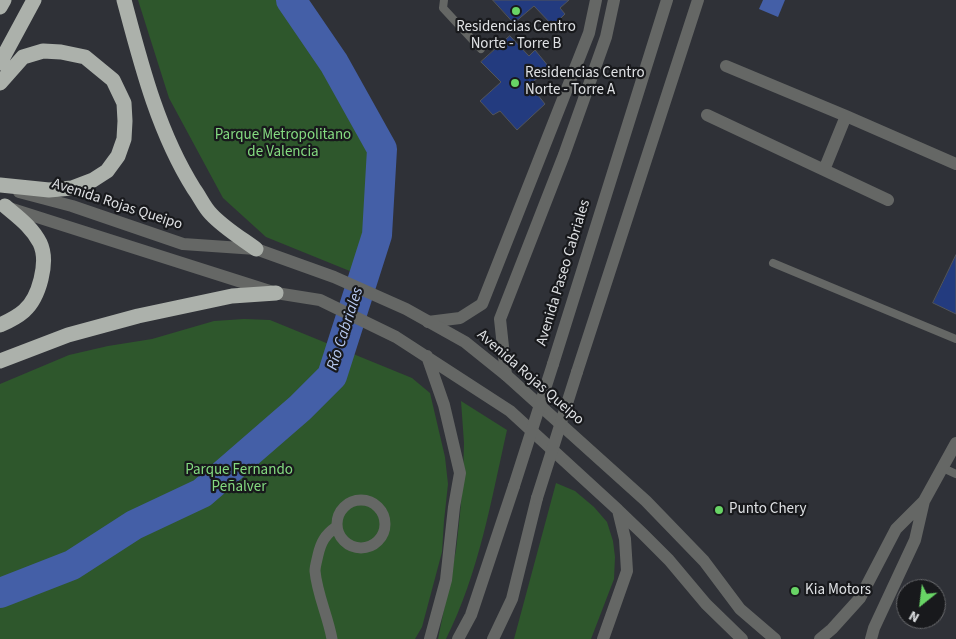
<!DOCTYPE html>
<meta charset="utf-8">
<style>
body{margin:0}
#map{position:relative;width:956px;height:639px;overflow:hidden;background:#2f3137;font-family:"Source Sans 3",sans-serif}
canvas{display:block}
.north{position:absolute;left:896px;top:579px;width:50px;height:50px;box-sizing:border-box;background:#18191c;border:1px solid #68696c;border-radius:50%;rotate:209deg;font-size:14px;font-weight:700;line-height:20px;text-align:center;color:#dfe1e4}
.north::after{content:'';display:block;margin:auto;width:18px;height:22px;background:#68d465;clip-path:polygon(50% 0,100% 100%,50% 72%,0 100%)}
</style>
<div id="map">
<canvas width="956" height="639"></canvas>
<div class="north">N</div>
</div>
<script>
const ctx = document.querySelector('canvas').getContext('2d');
ctx.lineJoin = 'round';
function fillPath(path, color) { ctx.fillStyle = color; ctx.fill(path, 'evenodd'); }
function trace(path, color, width, dash) { ctx.strokeStyle = color; ctx.lineWidth = width; ctx.lineCap = dash ? 'butt' : 'round'; ctx.setLineDash(dash || []); ctx.stroke(path); }
function drawText(font, color, halo, rows, align = 'center') {
  ctx.font = font + ' "Source Sans 3",sans-serif'; ctx.lineWidth = 4.5; ctx.setLineDash([]); ctx.textBaseline = 'middle'; ctx.strokeStyle = halo; ctx.fillStyle = color; for (const [text, x, y, turn = 0] of rows) {
    ctx.save(); ctx.translate(x, y); ctx.rotate((+turn || 0) * Math.PI / 180); ctx.textAlign = isNaN(turn) ? turn : align; if (halo) ctx.strokeText(text, 0, 0); ctx.fillText(text, 0, 0); ctx.restore();
  }
}
fillPath(new Path2D(`
 M138 0H278L385 159 374 254 367 278 266 237 223 198 169 98Z
 M244 319 270 320 412 378 430 393 445 457 448 484 444 521 442 552 422 627 415 639H0V384L69 355 108 346 152 339 214 321Z
 M461 401 507 430C491 501 479 573 446 639H438L456 550 460 514 463 479 464 443Z
 M556 483 575 491 594 507 607 522 613 541 615 557 614 579 591 639H514Z`), '#2e572c');
fillPath(new Path2D(`
 M763 0H785L778 17 759 9Z`), '#445fa7');
trace(new Path2D(`
 M0 593 72 565 134 525 202 493 300 408 332 376 377 235 382 149 334 63 291 0`), '#445fa7', 30);
const building = new Path2D(`
 M493 0H569L560 8 565 14 553 26 534 6 514 23Z
 M510 36 529 56 535 50 549 67 530 85 545 104 517 130 500 111 493 115 480 101 501 82 481 62Z
 M956 255V314L933 303Z`);
fillPath(building, '#233b7f');
trace(building, '#52555b', 1);
trace(new Path2D(`
 M444 0 443 8 481 49
 M773 263 956 339
 M943 468 956 474`), '#656765', 8);
trace(new Path2D(`
 M337 524a24 24 0 1 1 48 0a24 24 0 1 1-48 0Z
 M332 639C328 616 317 594 315 571 315 566 317 560 318 555 321 542 325 535 336 527`), '#656765', 11);
trace(new Path2D(`
 M726 66 846 116 956 164
 M707 115 888 200
 M824 170 846 116
 M428 322 460 318 482 304 589 33 596 0
 M553 364 667 0
 M577 372 698 0
 M506 375 500 319 564 155 606 37 614 0
 M458 639 471 615 514 486
 M493 639 512 599 537 498
 M820 639 832 629 860 598 896 529 924 501 956 443
 M871 639 874 628 915 540 924 501`), '#656765', 12);
trace(new Path2D(`
 M19 192 72 206 183 244 256 249 334 277 406 309 465 342 506 375 646 501 704 561 740 609 775 639
 M9 208 276 293 320 300 396 337 510 411 618 510 643 534 669 560 706 604 742 639
 M427 356 444 405 460 473 454 507 446 580 430 639
 M603 639 627 571 625 539 618 510`), '#656765', 12);
trace(new Path2D(`
 M124 0C141 64 158 132 194 189 200 197 204 207 211 214 224 228 241 238 256 249
 M0 7 4 0
 M0 63 34 0
 M0 83 23 57 43 51 61 52 85 57 113 80 124 103 125 121 124 139 118 156 107 171 93 180 72 188 49 190 0 185
 M0 325C9 321 16 318 24 311 39 298 49 262 40 243 32 227 18 217 5 206
 M0 361 68 335 138 316 232 296 276 293`), '#acb1ab', 15);
trace(new Path2D(`
 M514 486 553 364
 M537 498 577 372`), '#656765', 12);
for (const [x, y, r, color] of [
 [516,11,5,"#68d465"],
 [515,83,5,"#68d465"],
 [719,510,5,"#68d465"],
 [795,591,5,"#68d465"]
]) { const dot = new Path2D(); dot.arc(x, y, r, 0, 2 * Math.PI); ctx.fillStyle = color; ctx.fill(dot); trace(dot, '#18191c', 2); }
drawText('15px', '#dfe1e4', '#18191c', [
 ["Residencias Centro",516,28,"center"],
 ["Norte - Torre B",516,45,"center"],
 ["Residencias Centro",525,74],
 ["Norte - Torre A",525,91],
 ["Punto Chery",729,510],
 ["Kia Motors",805,591]
], 'left');
drawText('15px', '#84da80', '#18191c', [
 ["Parque Metropolitano",283,136],
 ["de Valencia",283,153],
 ["Parque Fernando",239,471],
 ["Peñalver",239,488]
]);
drawText('15px', '#dfe1e4', '#18191c', [
 ["Avenida Rojas Queipo",117,205,18],
 ["Avenida Paseo Cabriales",564,273,-73],
 ["Avenida Rojas Queipo",530,378,41]
]);
drawText('italic 16px', '#b8caf2', '#18191c', [
 ["Río Cabriales",346,329,-72]
]);
</script>
